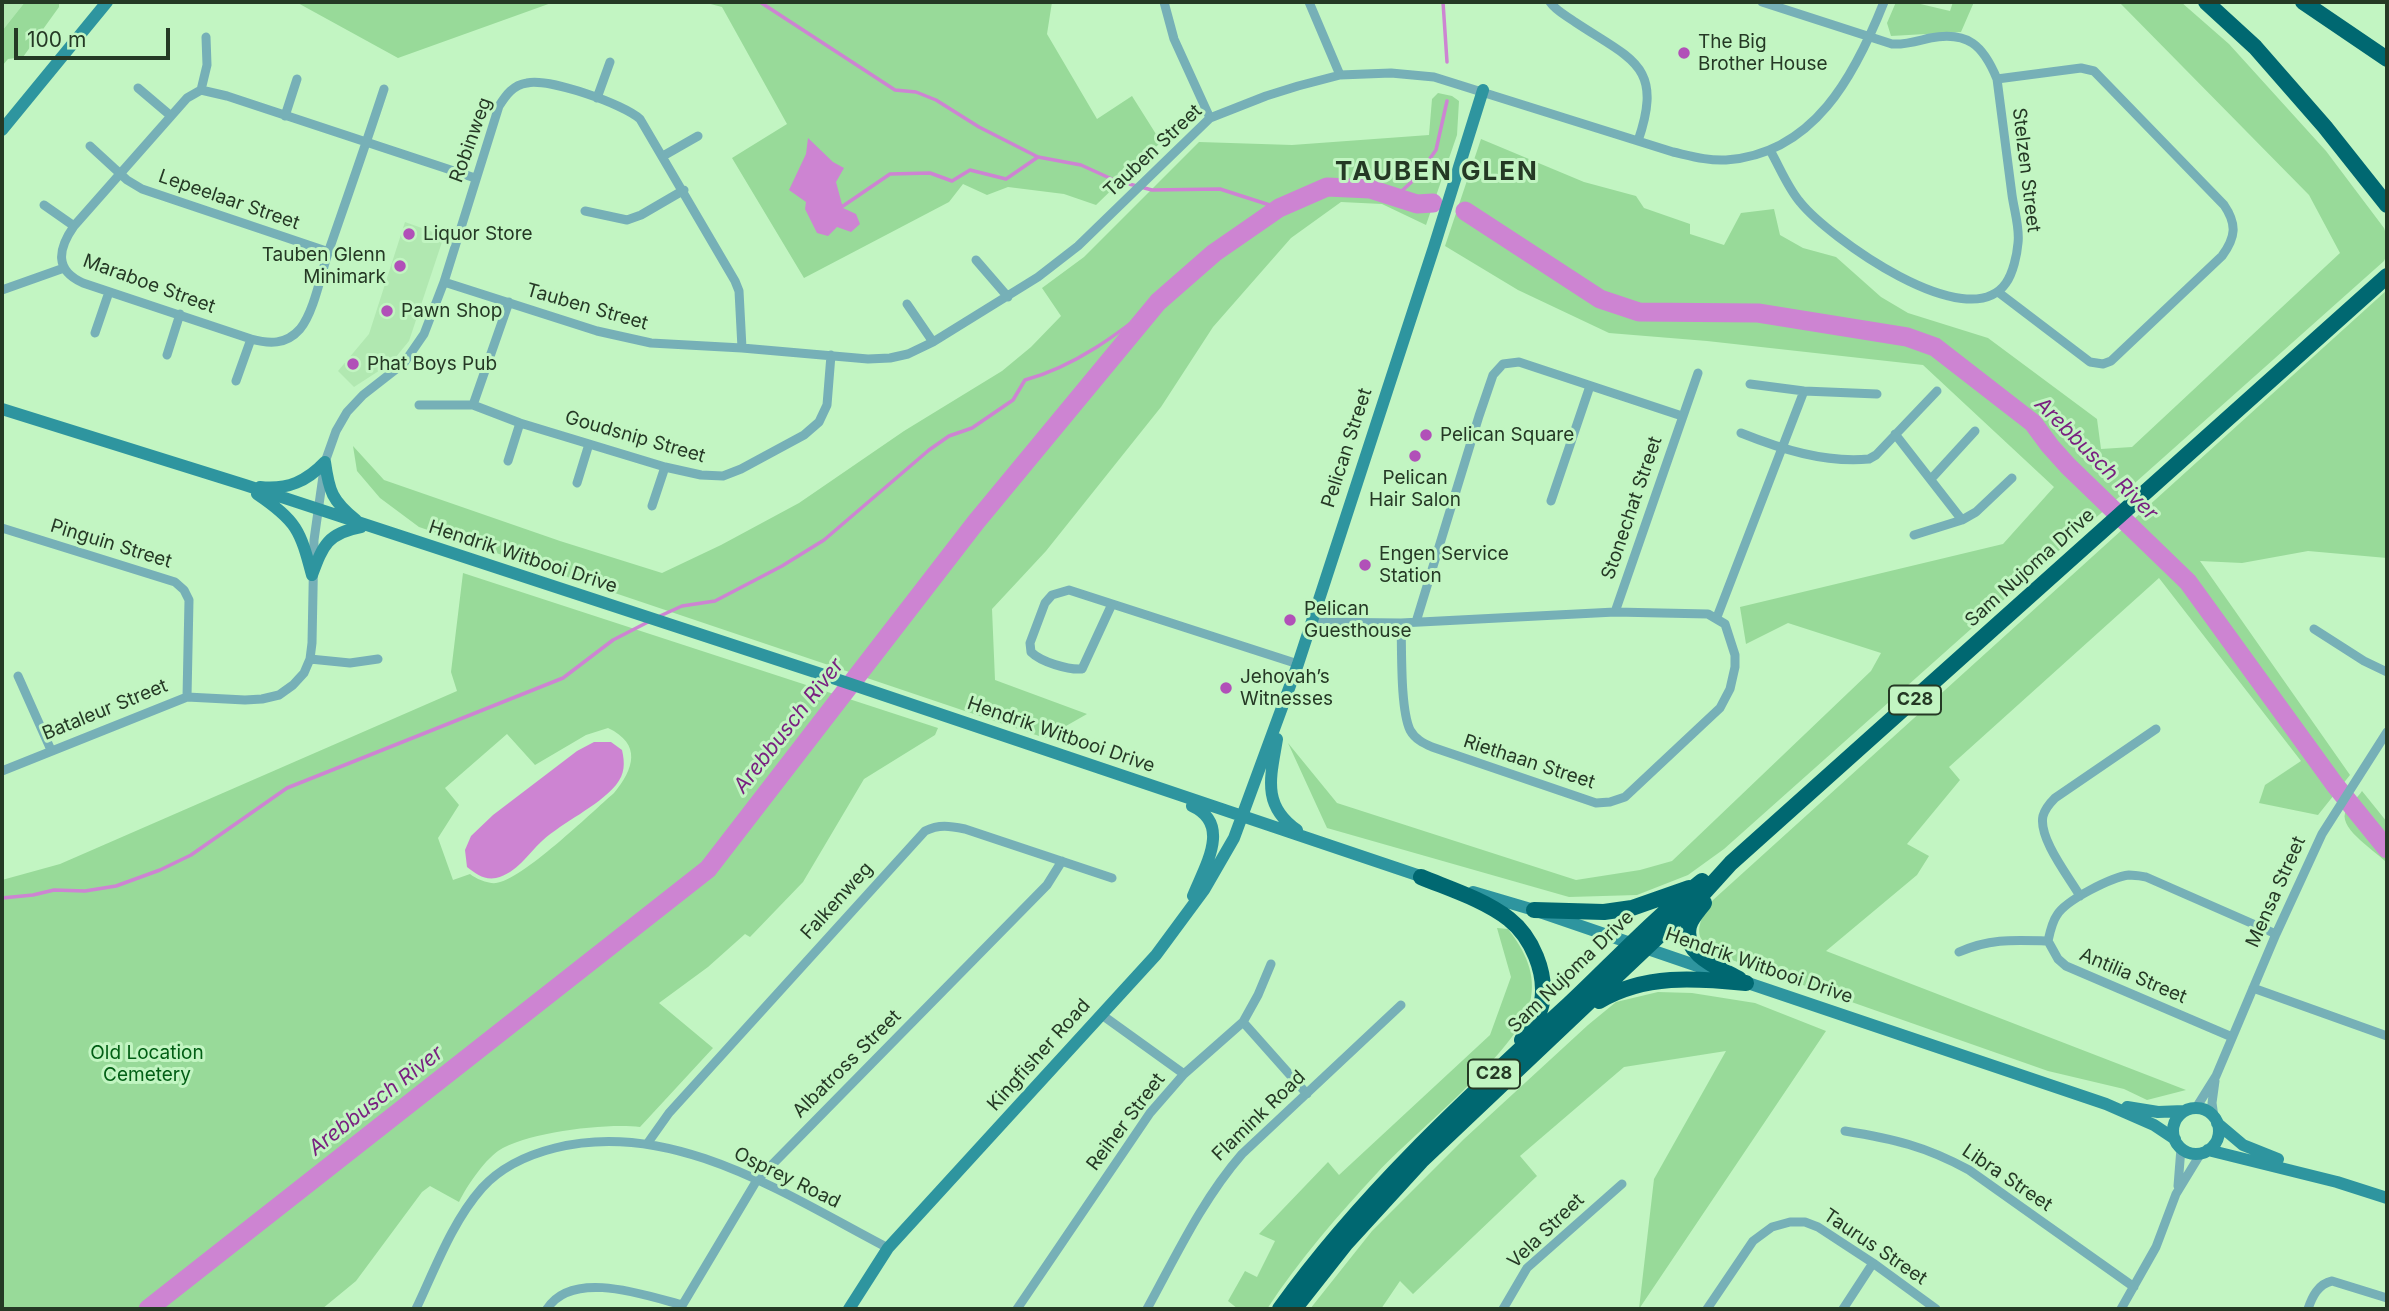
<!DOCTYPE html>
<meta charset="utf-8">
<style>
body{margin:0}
#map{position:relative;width:2389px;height:1311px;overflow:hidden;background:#c2f5c2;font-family:Inter,sans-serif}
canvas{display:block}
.frame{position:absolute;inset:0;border:4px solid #253925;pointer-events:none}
.scale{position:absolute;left:14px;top:28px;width:156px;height:32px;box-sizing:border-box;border:4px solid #253925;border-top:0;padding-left:9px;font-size:21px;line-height:24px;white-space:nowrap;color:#253925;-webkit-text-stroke:5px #c2f5c2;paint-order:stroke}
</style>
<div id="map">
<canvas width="2389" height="1311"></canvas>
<div class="frame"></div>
<div class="scale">100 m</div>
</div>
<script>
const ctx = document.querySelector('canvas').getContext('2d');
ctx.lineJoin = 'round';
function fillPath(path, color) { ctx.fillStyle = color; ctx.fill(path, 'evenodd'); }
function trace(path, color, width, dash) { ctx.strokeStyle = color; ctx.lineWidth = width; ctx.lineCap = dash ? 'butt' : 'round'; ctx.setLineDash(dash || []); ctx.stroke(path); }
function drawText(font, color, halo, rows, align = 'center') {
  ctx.font = font + ' Inter,sans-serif'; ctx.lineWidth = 6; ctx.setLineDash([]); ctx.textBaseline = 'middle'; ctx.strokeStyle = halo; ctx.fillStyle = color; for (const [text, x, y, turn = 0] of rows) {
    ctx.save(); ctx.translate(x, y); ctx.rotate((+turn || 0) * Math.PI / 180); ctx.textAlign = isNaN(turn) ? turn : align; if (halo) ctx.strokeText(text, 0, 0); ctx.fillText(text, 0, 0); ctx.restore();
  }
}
fillPath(new Path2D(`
 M2 2H25L2 31Z
 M405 222 444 236 409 341 391 363 354 387 338 371 369 334Z`), '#b1e8b1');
fillPath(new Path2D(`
 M25 2H59V7L23 57 8 59 2 66V31Z
 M296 2H554L398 58Z
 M703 2H1052L1047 34 1097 119 1132 96 1161 142 1096 205 1064 194 1008 187 987 195 963 184 949 202 804 278 732 158 787 124 722 7Z
 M1896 2H1912L1950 11 1953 2H1974L1961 32 1891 36 1887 23Z
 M2119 2H2181L2229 44 2326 151 2384 228C2388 238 2389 252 2384 261L1724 849 1688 875 1637 895 1569 897 1327 828 1288 743 1337 803 1576 880 1640 870 1672 861 1871 671 1881 653 1788 623 1746 644 1740 607 2003 544 2054 487 1923 365 1707 341 1609 333 1518 290 1445 246 1481 139 1584 182 1636 196 1644 208 1690 224V234L1724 245 1741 213 1774 209 1780 235 1803 248 1836 257 1881 297 1908 313 1988 338 2097 419 2101 449 2132 447 2340 253 2309 195Z
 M1438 93 1452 96 1459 101 1457 135 1426 225 1382 204 1341 202 1291 238 1213 327 1161 407 1046 551 992 609 995 680 1087 714 1045 738 419 527 380 498 357 471 353 446 384 480 560 541 662 573 721 545 799 503 904 431 1002 371 1031 347 1061 316 1042 288 1084 257 1199 142 1292 145 1429 135 1432 99Z
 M2387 290V558L2308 551 2242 563 2200 561 2350 775 2318 815 2259 803 2265 785 2301 761 2159 578 1949 767 1960 780 1907 844 1929 856 1917 875 1826 951 2186 1090 2147 1100 2124 1089 2048 1071 1712 953C1691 934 1699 921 1713 900Z
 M463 573 938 728 935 735 864 779 803 882 750 937 745 934 708 967 659 1003 713 1048 640 1127C606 1123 527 1132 498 1151 483 1162 467 1186 459 1202L430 1186 422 1192 356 1281 322 1309H2V880L60 864 457 691 451 672ZM608 728C642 744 634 769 614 793 592 812 521 881 496 883 489 884 476 879 470 874L453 880 438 838 459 805 445 788 507 734 535 765 586 735Z
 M2362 791 2387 822V863C2377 852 2340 830 2345 813 2348 806 2358 797 2362 791Z
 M1497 928 1508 929C1525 951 1537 974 1530 1003 1519 1050 1414 1133 1378 1172 1338 1215 1299 1260 1267 1309H1238L1228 1301 1245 1271 1257 1277 1275 1241 1259 1234 1328 1162 1339 1175 1490 1035 1511 977Z
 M1658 992 1692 993 1755 1003 1826 1031 1639 1309 1654 1179 1726 1051 1624 1067 1520 1156 1537 1176 1413 1294 1400 1281 1381 1309H1310L1372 1231 1464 1139 1588 1025 1616 1002Z`), '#98da99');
fillPath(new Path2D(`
 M808 138 833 162 844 168 836 182 843 208 856 214 860 224 851 232 837 227 828 236 817 233 805 209 806 202 789 190 806 154Z
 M594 742H611L622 750C625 763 625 774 616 785 596 808 564 821 542 841 528 854 517 873 496 878 484 880 476 874 467 867L465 850 471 836 493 815 577 751Z`), '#cd84d2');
trace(new Path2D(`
 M760 2 895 90 916 92 936 100 979 127 1038 157 1081 165 1114 180 1152 190 1220 189 1279 208
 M1443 2 1447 62
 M1395 197 1416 178 1436 150 1447 101
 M843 206 890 174 930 173 952 181 970 170 1006 179 1038 157
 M660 616 682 606 715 601 782 566 824 540 929 450 949 436 972 428 1013 400 1025 380C1076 366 1118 334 1158 302
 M2 898 33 895 54 890 85 891 116 886 160 870 191 855 287 788 563 678 613 640 650 621`), '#cd84d2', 3.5);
trace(new Path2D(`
 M1465 211 1600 299 1639 312 1758 313 1907 337 1935 347 2033 423 2050 446 2068 466 2188 582 2335 785 2387 849
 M148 1309 708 869 976 522 1158 302 1214 253 1279 208 1327 187 1370 189 1417 204 1433 203`), '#cd84d2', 19);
trace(new Path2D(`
 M1164 2 1174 39 1210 118
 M1309 2 1340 75
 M1550 2C1556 11 1567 16 1575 22 1632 60 1664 65 1638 141
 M1762 2 1892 44C1905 45 1917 41 1930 38 1968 31 1983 45 1997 79 2002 117 2007 156 2012 195 2014 210 2020 228 2018 243 2017 255 2013 273 2006 283 1968 338 1828 237 1800 202 1788 188 1780 168 1771 152
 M1997 79 2081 68 2094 71 2224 205C2237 224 2236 237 2222 256L2111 361 2103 364 2090 362 1998 292
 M138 88 171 116
 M384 89C366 144 347 198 328 253 321 274 314 312 300 329 286 345 269 344 251 339L83 283C54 270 58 249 74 226L187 98 201 90 227 96 475 178
 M201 90 207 65 206 37
 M597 98 610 62
 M285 116 297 79
 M90 146 127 180 142 189 329 252
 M663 156 698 136
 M44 205 74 226
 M585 211 627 220 641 215 684 190
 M976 260 1008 297
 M444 282 597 331 651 343 742 348 868 359 890 358 908 354 933 342 1038 277 1078 246 1210 118 1266 96 1298 86 1340 75 1391 73 1434 77 1673 152C1691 156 1708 161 1726 160 1814 154 1855 75 1884 2
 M2 290 64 268
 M907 304 933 342
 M95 333 109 292
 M167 355 180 314
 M236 381 251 339
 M1750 384 1804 391 1877 394
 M419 405H473L520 423 665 467 701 475 723 476 741 469 804 435 819 422 827 405 831 355
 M473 405 509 302
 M1741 433C1781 449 1824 463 1869 459L1876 455 1937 391
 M1895 434 1962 520
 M508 461 520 423
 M1931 479 1975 431
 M577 483 589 444
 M1551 501 1590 386
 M652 506 665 467
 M2 528 175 582 184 590 189 600 187 697
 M1914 535 1962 520 1976 512 2012 478
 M1112 604 1082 669C1068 670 1041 662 1031 652L1030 643 1045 603 1052 595 1069 590 1298 664
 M1615 612 1698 373
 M1717 617 1804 391
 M1312 622 1401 623 1615 612 1708 614 1725 624 1735 655V667L1730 689 1720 708 1625 797 1610 802 1596 803 1432 747C1423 743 1415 739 1410 730 1400 708 1402 649 1401 623
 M1416 622 1479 416 1493 375 1503 364 1519 362 1682 416
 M2314 629 2364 661 2387 672
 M310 659 350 663 378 659
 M18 676 51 750
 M2 771 187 697 245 700 262 699 279 695 293 685 304 673 310 659 312 643 314 540 325 462 336 431 347 412 363 395 404 363 424 334 444 282 499 106C506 95 513 85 527 83 549 78 624 104 640 119L735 281 739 291 742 348
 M2080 896C2069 877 2038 838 2043 816 2045 809 2050 803 2055 798L2156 729
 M1959 952C1990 938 2015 940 2048 941
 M2253 988 2387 1036
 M1102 1015 1184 1074
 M1243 1022 1307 1094
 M2232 1037 2066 966 2058 959 2048 941C2050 932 2052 922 2057 915 2066 900 2112 877 2129 875 2135 875 2140 876 2146 877L2276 934
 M2196 1108 2216 1076 2276 934 2322 834 2387 732
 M2214 1117 2212 1103 2215 1081
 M1845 1131C1894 1139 1925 1146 1969 1170L2134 1287
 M647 1144 669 1113 925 831C939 824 950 826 965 829L1112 878
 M2178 1186 2181 1148
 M416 1309C435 1269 452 1222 482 1188 502 1166 527 1155 555 1148 673 1118 788 1196 888 1248
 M547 1309C572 1269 645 1295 682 1305
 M680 1309 757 1180 1047 885 1062 861
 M1017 1309 1150 1113 1184 1074 1243 1022 1258 995 1271 964
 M1147 1309C1176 1256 1202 1200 1242 1154L1401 1005
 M1503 1309 1527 1268 1622 1184
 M1707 1309 1753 1241 1772 1227 1790 1222H1805L1818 1227 1873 1263 1936 1309
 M1843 1309 1873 1263
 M2121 1309 2156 1247 2176 1194 2201 1153
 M2308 1309C2312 1297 2318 1284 2332 1281L2387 1298`), '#76b0b7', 9);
trace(new Path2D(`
 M2 130 107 2
 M2 409 245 485 821 674 1429 879
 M325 462C329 491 332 501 356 520
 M260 487C288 490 307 481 325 462
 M257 494C297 521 300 530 312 575
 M312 575C323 545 328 533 361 527
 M1277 739C1271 776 1261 805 1297 830
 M1192 806C1232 824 1205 866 1193 896
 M1473 892 1534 910 1718 973
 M1739 980 2106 1104 2154 1125 2175 1139
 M2127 1107 2158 1112 2184 1111
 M2173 1131a23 23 0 1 1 46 0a23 23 0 1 1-46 0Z
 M2217 1123 2243 1145 2278 1159
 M2208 1150 2337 1182 2387 1198
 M849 1309 888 1248 1156 955 1204 890 1234 838 1298 664 1434 247 1483 90`), '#2e959f', 12);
trace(new Path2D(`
 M2206 2 2255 47 2325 127 2387 205
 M2303 2 2387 59
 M1421 877C1450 889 1485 900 1509 919 1532 937 1547 973 1542 1002 1540 1016 1529 1028 1522 1040
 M1704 903C1699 910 1691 918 1689 926 1682 955 1720 968 1739 979
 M1534 910 1604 912 1632 908 1689 888
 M1599 1001C1645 974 1695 978 1746 983
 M1280 1309C1361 1196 1463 1102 1565 1008 1611 965 1653 919 1702 881
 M1294 1309 1346 1243 1421 1161 1702 895 1731 863 2387 276`), '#006871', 16);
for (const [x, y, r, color] of [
 [1684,53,7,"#b150b8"],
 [409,234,7,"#b150b8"],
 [400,266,7,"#b150b8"],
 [387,311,7,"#b150b8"],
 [353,364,7,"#b150b8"],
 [1426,435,7,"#b150b8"],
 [1415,456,7,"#b150b8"],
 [1365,565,7,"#b150b8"],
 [1290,620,7,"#b150b8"],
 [1226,688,7,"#b150b8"]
]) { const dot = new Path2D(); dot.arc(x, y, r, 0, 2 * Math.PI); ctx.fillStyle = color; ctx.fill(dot); trace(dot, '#c2f5c2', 2.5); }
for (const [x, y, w] of [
 [1915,700,52],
 [1494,1074,52]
]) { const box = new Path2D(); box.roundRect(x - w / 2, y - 14.5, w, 29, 5); ctx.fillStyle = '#c2f5c2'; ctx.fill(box); trace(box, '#253925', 2); }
drawText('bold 18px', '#253925', null, [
 ["C28",1915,700],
 ["C28",1494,1074]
]);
drawText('19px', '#253925', '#c2f5c2', [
 ["The Big",1698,42],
 ["Brother House",1698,64],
 ["Liquor Store",423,234],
 ["Tauben Glenn",386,255,"right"],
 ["Minimark",386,277,"right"],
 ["Pawn Shop",401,311],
 ["Phat Boys Pub",367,364],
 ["Pelican Square",1440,435],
 ["Pelican",1415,478,"center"],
 ["Hair Salon",1415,500,"center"],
 ["Engen Service",1379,554],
 ["Station",1379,576],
 ["Pelican",1304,609],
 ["Guesthouse",1304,631],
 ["Jehovah’s",1240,677],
 ["Witnesses",1240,699]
], 'left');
drawText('19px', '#253925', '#c2f5c2', [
 ["Robinweg",471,140,-70],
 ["Tauben Street",1153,151,-43],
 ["Stelzen Street",2026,170,83],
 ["Lepeelaar Street",229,200,19],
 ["Maraboe Street",149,284,20],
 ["Tauben Street",587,307,16],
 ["Goudsnip Street",635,437,16],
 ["Pelican Street",1347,448,-72],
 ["Stonechat Street",1632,508,-71],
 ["Pinguin Street",111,544,17],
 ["Hendrik Witbooi Drive",523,557,18],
 ["Sam Nujoma Drive",2030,568,-42],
 ["Bataleur Street",105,710,-22],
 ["Hendrik Witbooi Drive",1061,735,19],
 ["Riethaan Street",1529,762,18],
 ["Mensa Street",2276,892,-66],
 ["Falkenweg",837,901,-48],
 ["Hendrik Witbooi Drive",1759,966,19],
 ["Sam Nujoma Drive",1571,972,-44],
 ["Antilia Street",2133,976,23],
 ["Kingfisher Road",1039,1055,-48],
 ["Albatross Street",847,1064,-45],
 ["Flamink Road",1259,1116,-44],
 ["Reiher Street",1126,1122,-53],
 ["Osprey Road",787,1178,26],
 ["Libra Street",2007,1178,34],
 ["Vela Street",1546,1231,-44],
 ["Taurus Street",1875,1247,34]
]);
drawText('19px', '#025f15', '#c2f5c2', [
 ["Old Location",147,1053],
 ["Cemetery",147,1075]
]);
drawText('italic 21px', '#792180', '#c2f5c2', [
 ["Arebbusch River",2096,459,45],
 ["Arebbusch River",789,726,-52],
 ["Arebbusch River",376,1101,-38]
]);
ctx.letterSpacing = '2px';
drawText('bold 26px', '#253925', '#c2f5c2', [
 ["TAUBEN GLEN",1437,172]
]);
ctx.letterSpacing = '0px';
</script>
